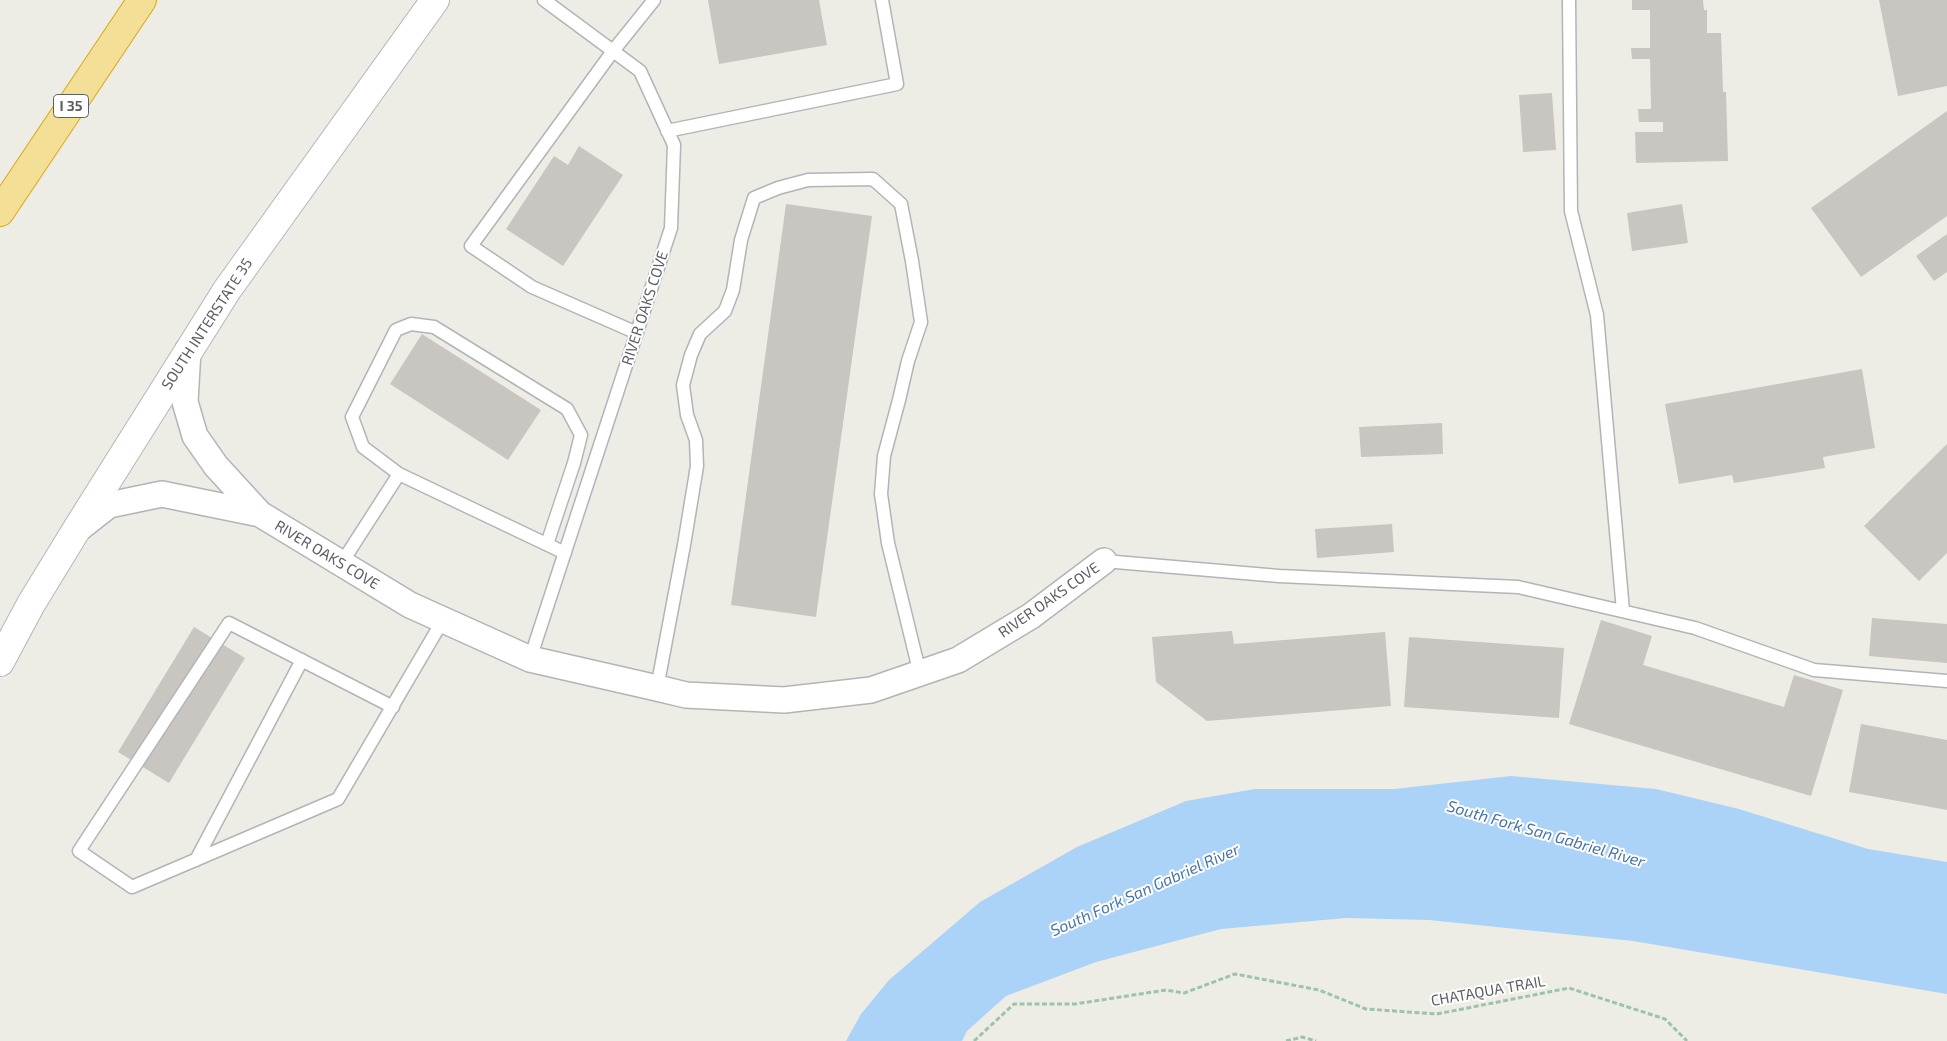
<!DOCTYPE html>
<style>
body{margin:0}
canvas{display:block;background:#edece5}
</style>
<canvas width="1947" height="1041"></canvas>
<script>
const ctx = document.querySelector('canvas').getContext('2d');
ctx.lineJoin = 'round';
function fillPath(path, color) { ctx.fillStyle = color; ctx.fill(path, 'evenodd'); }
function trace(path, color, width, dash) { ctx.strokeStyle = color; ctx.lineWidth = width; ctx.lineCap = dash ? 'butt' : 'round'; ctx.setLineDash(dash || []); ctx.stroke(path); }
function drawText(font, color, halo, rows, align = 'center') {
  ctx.font = font + ' "Exo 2",sans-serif'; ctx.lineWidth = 4; ctx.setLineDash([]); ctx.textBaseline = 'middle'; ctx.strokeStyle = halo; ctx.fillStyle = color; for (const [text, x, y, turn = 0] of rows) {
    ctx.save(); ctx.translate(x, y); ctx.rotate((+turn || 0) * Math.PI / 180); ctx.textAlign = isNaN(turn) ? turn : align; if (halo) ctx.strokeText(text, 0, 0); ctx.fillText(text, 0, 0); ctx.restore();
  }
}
fillPath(new Path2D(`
 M1511 776 1656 789 1739 809 1868 849 1947 862V994L1633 941 1429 920 1346 918 1221 929 1096 962 1006 996 967 1031 962 1041H846L861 1014 889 980 980 902 1077 847 1186 801 1255 789H1394Z`), '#abd3f7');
fillPath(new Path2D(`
 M708 0H819L827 45 719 64Z
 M1632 0H1703L1704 10H1707V33H1721L1723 92H1726L1728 161 1636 163 1635 132H1663V122H1639L1638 109H1651L1650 59H1632L1631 48H1650V10H1632Z
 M1879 0H1947V86L1898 96Z
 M1552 93 1556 150 1523 152 1519 95Z
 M1947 111V216L1861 277 1811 208Z
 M579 146 623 175 563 266 506 229 554 156 568 165Z
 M786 204 872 216 816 617 731 605Z
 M1682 204 1688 243 1632 251 1627 213Z
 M1947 234V272L1934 281 1916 256Z
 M422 334 541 410 508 460 390 384Z
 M1862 369 1875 448 1823 457 1825 468 1734 483 1732 475 1679 484 1665 404Z
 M1442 423 1443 454 1361 457 1359 427Z
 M1947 444V553L1919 581 1864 526Z
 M1392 524 1394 552 1317 558 1315 529Z
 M1872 618 1947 624V663L1869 656Z
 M1601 620 1652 636 1643 665 1784 707 1794 675 1843 690 1811 796 1569 724Z
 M194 627 245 658 169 783 118 752Z
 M1232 631 1234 644 1385 632 1391 706 1207 721 1156 682 1152 637Z
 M1409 637 1564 648 1559 718 1404 707Z
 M1861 724 1947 740V810L1849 792Z`), '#c9c6c2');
const lane = new Path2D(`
 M1569 0 1571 211 1597 315 1623 611
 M667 131 897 84 882 0
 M637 333 532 287 471 246 613 51 654 0
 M399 474 363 447 352 417 396 330 411 324 434 327 567 409 581 435 574 463 547 544
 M1104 561 1279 576 1518 587 1695 628 1814 670 1947 681
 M341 564 399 474 565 553
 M530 659 671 228 674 145 640 71 544 0
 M657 688 684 545 697 466 696 440 687 415 683 385 691 355 700 334 725 311 733 290 741 240 754 198 778 188 808 180 873 179 901 204 912 261 921 322 908 361 899 400 884 456 881 494 888 543 920 674
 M393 707 229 623 79 851 132 887 338 799 443 620
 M196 860 302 660`);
const street = new Path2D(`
 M188 350 185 402 195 436 216 466 260 514 410 605 530 659 657 688 686 695 784 700 871 690 958 660 1031 616 1104 561
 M81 527 109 505 162 494 260 514`);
const secondary = new Path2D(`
 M0 662 31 604 75 532 227 290 435 0`);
const highway = new Path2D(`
 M0 212 142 0`);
trace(lane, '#b2b4b8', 15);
trace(street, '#b2b4b8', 28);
trace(secondary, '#b3b6bb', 30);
trace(highway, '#dca716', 30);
trace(new Path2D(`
 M974 1041 1014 1004H1075L1166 990 1184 993 1235 974 1319 990 1366 1009 1437 1014 1569 988 1665 1019 1687 1041
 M1286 1041 1302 1037 1316 1041`), '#9dc3aa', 3, [5, 2.5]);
trace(lane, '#fff', 12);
trace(street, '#fff', 25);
trace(secondary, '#fff', 28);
trace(highway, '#f3df96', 28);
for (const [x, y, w] of [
 [71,106,35]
]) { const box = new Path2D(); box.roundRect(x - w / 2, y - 11.5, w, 23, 4); ctx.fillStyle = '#fff'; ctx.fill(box); trace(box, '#5c5f64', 1); }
drawText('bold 14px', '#5c5f64', null, [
 ["I 35",71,106]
]);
drawText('15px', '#5c5f64', '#fff', [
 ["RIVER OAKS COVE",645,308,-72],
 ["SOUTH INTERSTATE 35",207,324,-57],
 ["RIVER OAKS COVE",327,555,31],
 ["RIVER OAKS COVE",1049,600,-35],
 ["CHATAQUA TRAIL",1488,991,-10]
]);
drawText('italic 16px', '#4a73a7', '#fff', [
 ["South Fork San Gabriel River",1546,834,16],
 ["South Fork San Gabriel River",1145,890,-24]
]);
</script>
